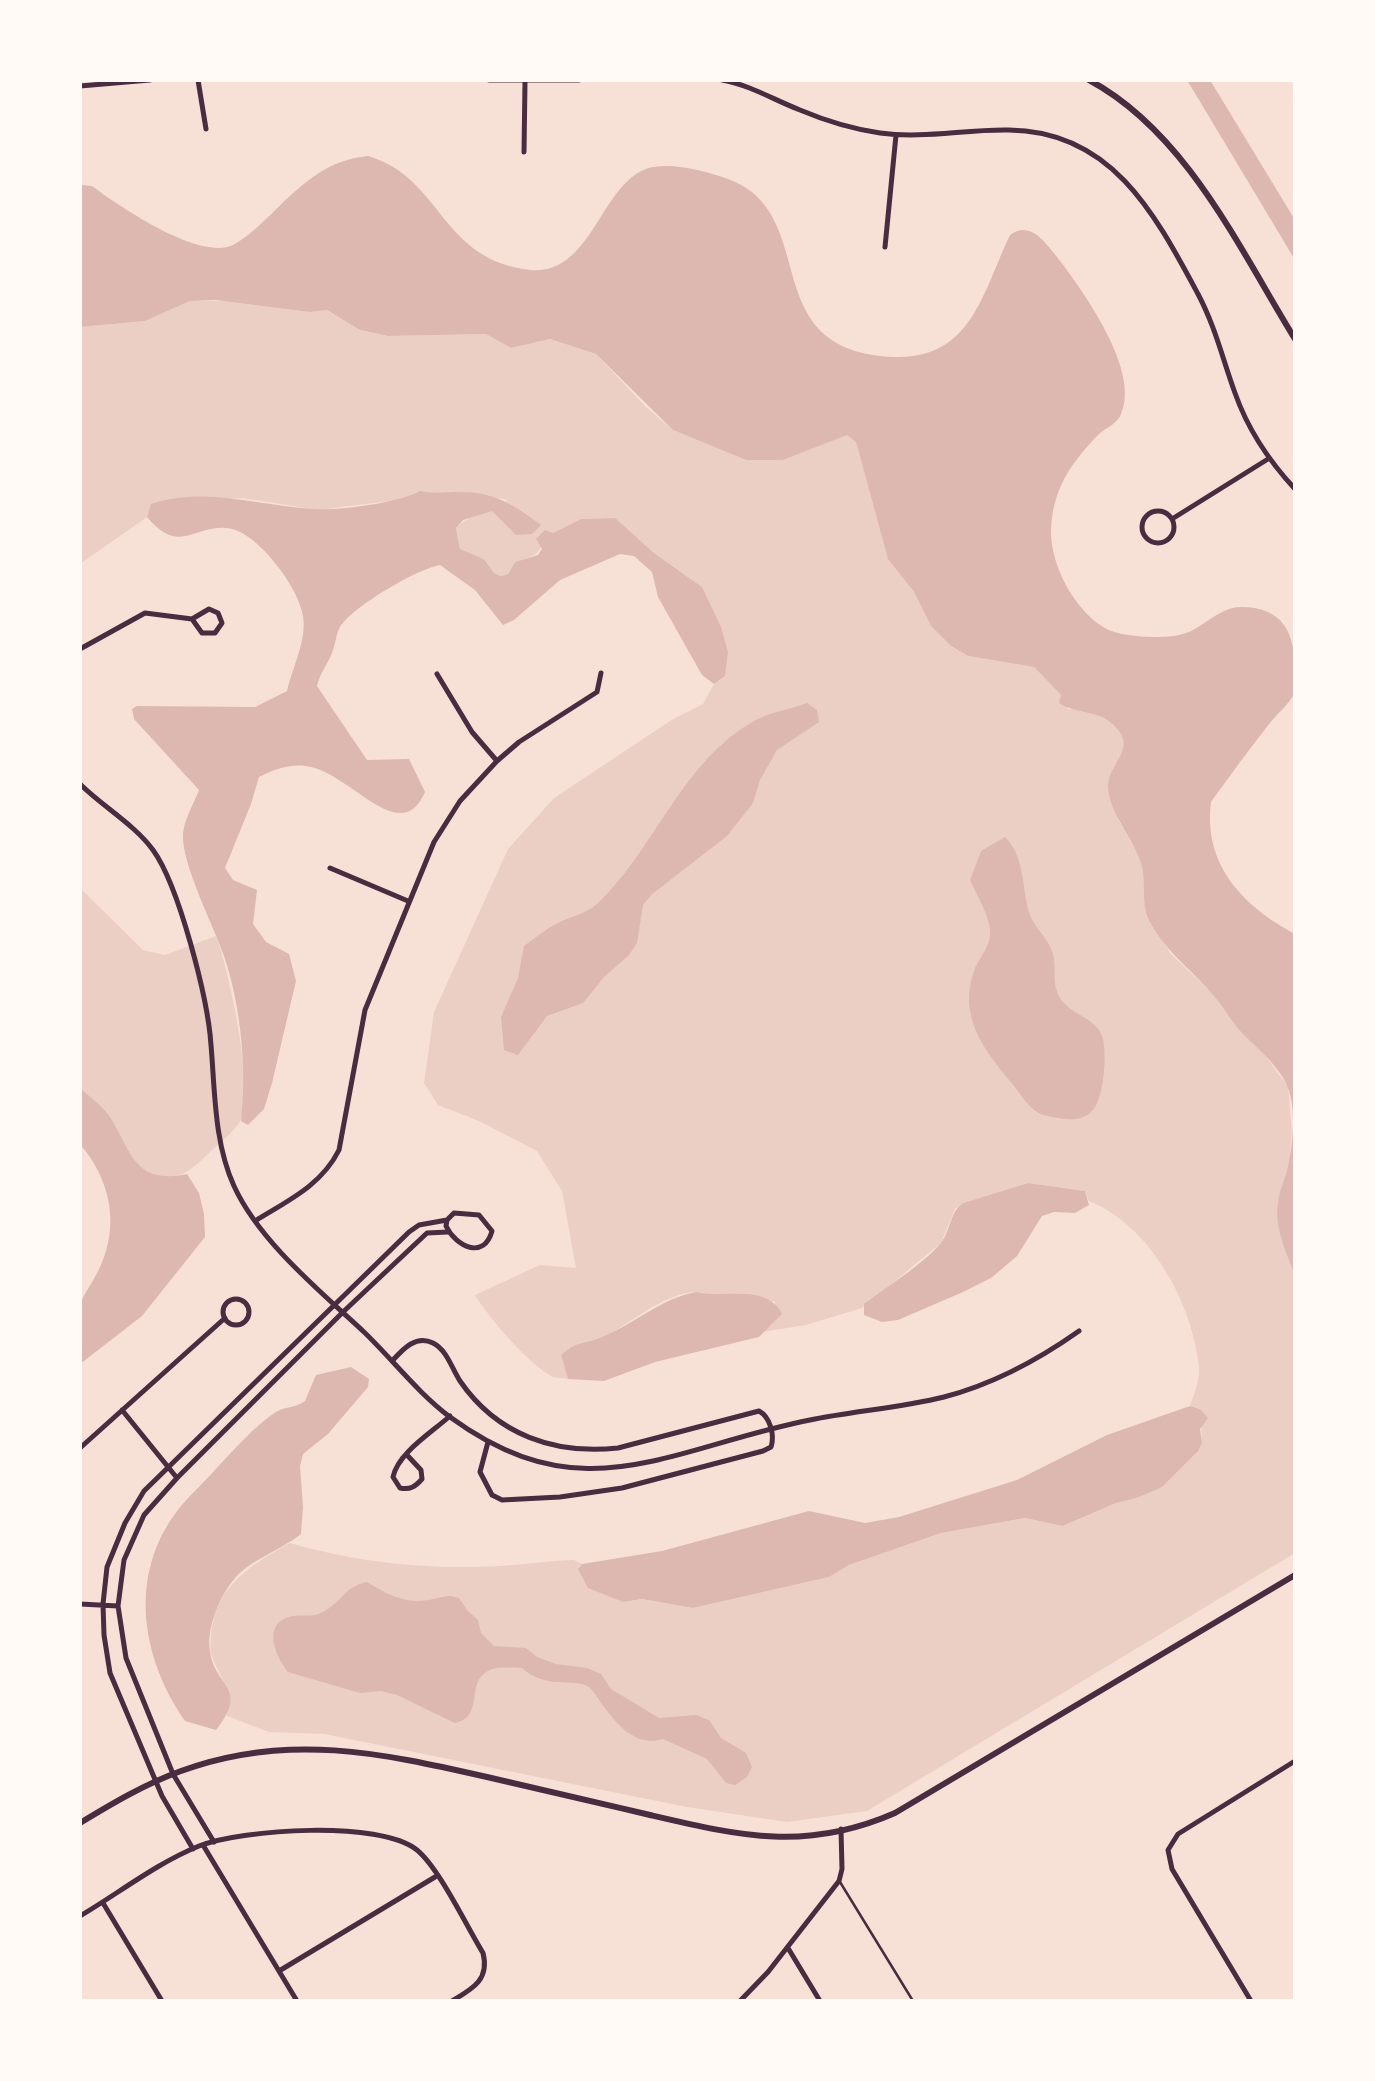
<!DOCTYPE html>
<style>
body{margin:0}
#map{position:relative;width:1375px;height:2081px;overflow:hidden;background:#f7e1d7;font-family:Raleway,sans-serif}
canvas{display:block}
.frame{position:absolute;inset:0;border:82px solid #fffaf5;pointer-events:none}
</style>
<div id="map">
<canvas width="1375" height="2081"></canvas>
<div class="frame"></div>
</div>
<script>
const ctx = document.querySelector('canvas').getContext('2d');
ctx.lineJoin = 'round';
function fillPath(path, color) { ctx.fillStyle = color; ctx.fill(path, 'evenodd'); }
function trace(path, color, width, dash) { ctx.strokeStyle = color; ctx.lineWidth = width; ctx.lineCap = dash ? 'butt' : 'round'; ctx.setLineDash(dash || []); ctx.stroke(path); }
fillPath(new Path2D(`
 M190 301H236L310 312 327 310 360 330 388 336 486 334 511 348 550 339 596 354 646 407 673 430 746 460H783L847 434 856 442 888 558 914 592 931 626 951 646 968 656 1034 667 1061 695 1068 709 1083 708 1113 723 1123 735 1124 751 1112 771 1116 809 1119 821 1140 857 1146 881 1144 901 1170 953 1214 995 1245 1036 1260 1048 1288 1087 1292 1132 1289 1166 1278 1202V1224L1295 1276V1553L867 1811 787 1822 687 1807 324 1734 269 1732 227 1716C234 1693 221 1679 212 1657 209 1650 211 1643 211 1634 216 1586 250 1565 290 1543 362 1564 437 1571 512 1565 533 1564 553 1560 574 1560L582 1564 579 1566 607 1595 623 1602 642 1599 693 1608 829 1577 849 1565 941 1533 1025 1518 1064 1526 1116 1503 1162 1487 1202 1442 1200 1409 1190 1406C1194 1394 1200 1380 1199 1368 1193 1304 1151 1226 1089 1201L1085 1191 1028 1183 963 1203 955 1209 941 1243 862 1308 806 1325 762 1332 772 1325 775 1302C745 1292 741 1296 713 1295 707 1295 702 1292 697 1292 667 1292 636 1319 611 1333 591 1344 583 1337 561 1355L568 1379C564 1378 556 1378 553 1377 530 1366 488 1317 475 1295L540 1265 576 1268 562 1191 537 1151 479 1121 438 1105 424 1083 434 1012 508 849 554 798 673 719 703 704 714 684 725 676 702 587 654 553 614 518 581 519 553 533 545 530C542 553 537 556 515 562L508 574 502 576 494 573 484 559 460 549 456 528C468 515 492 511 508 500L461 492 435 494 420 491 405 499 318 510 243 498 152 504 147 517 80 564V327L145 321Z
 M80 888 143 950 165 955 216 936C228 967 257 1096 239 1123 231 1135 216 1145 206 1156 189 1172 177 1182 153 1174 133 1167 129 1151 119 1135 109 1118 95 1101 80 1088Z`), '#ebcfc5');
fillPath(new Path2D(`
 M1187 80H1210L1295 220V260Z
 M368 156C442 177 440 260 530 270 591 276 600 186 646 169 668 161 706 171 728 179 824 214 752 352 895 357 972 359 983 291 1010 235 1030 220 1045 242 1057 257 1082 289 1141 371 1121 414 1118 423 1106 428 1099 434 1070 464 1052 490 1051 532 1051 566 1075 611 1105 628 1119 637 1162 639 1179 635 1201 631 1218 607 1241 607 1284 607 1295 634 1295 671 1295 678 1297 688 1294 694 1289 704 1277 714 1270 723 1249 749 1230 776 1211 802 1203 865 1243 906 1295 934V1276C1287 1253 1274 1228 1278 1203 1279 1190 1286 1178 1288 1166 1293 1144 1296 1113 1289 1091 1283 1071 1262 1052 1247 1038 1234 1026 1225 1009 1214 996 1192 970 1166 952 1150 922 1140 904 1147 882 1141 863 1133 837 1109 814 1108 786 1108 765 1134 751 1119 731 1102 708 1076 715 1059 703L1061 695 1034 667 968 656 951 646 931 626 914 592 888 559 856 442 847 435 783 460H746L673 430 596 354 550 339 511 348 486 334 388 336 360 330 327 310 310 312 216 300 190 301 145 321 80 327V185L92 186C119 206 199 261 233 245 257 232 277 206 298 189 320 170 339 159 368 156Z
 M420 491C435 494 446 492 460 492 495 492 514 505 541 525L532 534 516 535 492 511 463 520 456 528 460 549 484 559 494 573 501 576 508 574 515 562 538 555 542 549 536 539 545 530 553 533 581 519 615 518 654 553 702 587 721 627 728 652 725 676 714 684 702 675 658 597 652 572 634 556 620 554 560 580 514 620 503 625 475 590 440 565C417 569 352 607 340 627 336 634 336 642 333 650 329 663 320 672 317 686L367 760 409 759 425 792C400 850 349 770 305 766 288 764 274 770 259 777L251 804 225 868 233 880 257 890 253 924 266 942 289 954 296 981 272 1083 264 1109 248 1125 241 1121C247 1070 241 1008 225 959 215 928 181 864 183 834 184 820 194 803 199 790L134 719 132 709 137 706 255 707 287 691C292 668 307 641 303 616 299 588 260 536 232 529 196 521 181 558 147 517L151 504C207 486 258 506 313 509 339 511 397 503 420 491Z
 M807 703 817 710 819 722 777 750 760 780 753 803 727 836 651 895 643 905 637 943 629 955 604 977 583 1003 547 1016 518 1055 504 1050 501 1017 518 978 524 946C535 938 545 930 556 924 569 917 586 914 597 904 657 847 682 760 756 720 772 711 791 710 807 703Z
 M1005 837C1026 858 1021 888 1030 915 1035 929 1050 940 1053 954 1056 966 1053 980 1057 992 1065 1015 1098 1016 1103 1039 1107 1056 1104 1101 1091 1112 1079 1123 1063 1119 1048 1116 1030 1113 1021 1094 1010 1081 983 1049 958 1015 974 971 979 957 992 946 990 929 988 913 977 896 970 880L981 851Z
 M80 1088C90 1097 102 1106 110 1117 132 1152 134 1185 187 1174L199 1193 204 1214 205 1237 142 1316 80 1364C80 1346 75 1319 81 1302 86 1290 95 1279 100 1267 120 1224 110 1179 80 1144Z
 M1028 1183 1085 1191 1089 1205 1075 1213 1054 1212 1042 1216 1017 1256 991 1278 963 1292 898 1320 882 1322 864 1315V1304C886 1287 922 1265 940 1244 951 1231 949 1213 963 1203Z
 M697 1292C723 1299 767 1283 782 1314L759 1337 655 1362 604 1381 568 1379 561 1355C580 1339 584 1345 604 1336 636 1323 661 1298 697 1292Z
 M351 1367 369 1379 368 1387 328 1434 303 1454 300 1466 303 1507 301 1534C281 1550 252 1559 235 1578 220 1596 206 1627 210 1652 215 1687 250 1688 216 1730L185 1721C141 1657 128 1576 177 1511 188 1497 202 1484 214 1471 233 1451 253 1427 276 1412 286 1406 296 1408 305 1401L316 1375Z
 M1190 1406 1200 1409 1208 1418 1200 1429 1202 1442 1198 1451 1162 1487 1139 1497 1116 1503 1063 1526 1025 1518 941 1533 849 1565 829 1577 693 1608 642 1599 623 1602 588 1588 578 1569 582 1564 662 1551 809 1511 865 1523 899 1517 1017 1480 1107 1435Z
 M367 1582C387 1594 404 1604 428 1600 441 1598 447 1594 459 1598L467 1610 478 1620 481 1633 494 1646 526 1648 537 1657 556 1664 587 1668 601 1674 611 1689 659 1718 696 1715 709 1720 721 1738 746 1753 752 1767 747 1777 735 1785 726 1783 707 1759 663 1739C637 1747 619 1727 604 1707 599 1701 595 1692 589 1687 574 1677 548 1691 522 1668 512 1668 496 1666 488 1671 465 1683 485 1717 455 1723L397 1695 381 1691 360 1693 288 1672C275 1655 261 1622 293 1616 303 1614 312 1618 323 1612 342 1602 345 1586 367 1582Z`), '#dcb8b0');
trace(new Path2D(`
 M840 1882 913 2001`), '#4a2c40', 2.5);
trace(new Path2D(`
 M198 80 206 129
 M489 80H579
 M722 80C750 85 774 100 800 110 826 121 853 129 880 133 924 139 965 129 1009 130 1112 131 1155 214 1198 294 1215 326 1223 360 1235 393 1248 430 1269 461 1295 489
 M80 86 150 80
 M524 152 525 82
 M885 247 896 135
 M1142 527a16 16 0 1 1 32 0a16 16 0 1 1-32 0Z
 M1172 519 1268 459
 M80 649 145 613 192 619 209 609 218 613 222 623 215 633H202L192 619
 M437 674 472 732 497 761
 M80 784C102 806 135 825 153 850 179 886 208 999 211 1045 215 1091 214 1142 234 1186 259 1241 320 1291 364 1332 393 1360 418 1393 450 1417 584 1515 669 1448 810 1420 854 1411 900 1408 944 1397 994 1384 1038 1360 1079 1331
 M330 868 408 901
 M454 1213 479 1215 492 1231C484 1260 456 1247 446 1226L447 1220Z
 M255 1221C287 1201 321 1186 339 1150L365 1010 434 842 460 801 497 761 519 742 597 692 601 673
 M223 1312a13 13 0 1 1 26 0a13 13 0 1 1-26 0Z
 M393 1360C404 1348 416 1335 433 1343 447 1350 452 1369 460 1381 497 1435 555 1455 618 1448L759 1411C770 1417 775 1435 771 1447L763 1451 622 1488 560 1497 502 1500 492 1495 480 1472 488 1442
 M122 1410 177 1478
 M80 1448 225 1318
 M407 1455 421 1470 422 1479C415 1487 410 1490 400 1488L393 1477C398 1453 431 1433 450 1416
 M80 1604 118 1606
 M214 1842 173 1774 126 1658 118 1606 124 1560 144 1515 177 1478 343 1312 427 1233 448 1232
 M203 1845 297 2001
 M193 1849 162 1796 110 1673 104 1635 103 1604 107 1567 125 1523 144 1491 409 1232 419 1225 447 1220
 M103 1903 162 2001
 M80 1916C119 1893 157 1863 199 1846 243 1829 379 1820 417 1850 439 1868 467 1927 483 1953 490 1980 472 1989 452 2001
 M788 1948 820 2001
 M279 1971 435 1877
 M740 2001 768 1972 839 1881 842 1869 841 1829
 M1251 2001 1172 1869 1168 1850 1178 1834 1295 1761`), '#4a2c40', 5);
trace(new Path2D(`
 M1089 80C1186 132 1239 248 1295 339
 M80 1823C113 1803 145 1784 181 1771 287 1732 382 1753 487 1777 542 1790 596 1802 650 1815 740 1836 806 1852 895 1813L1295 1575`), '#4a2c40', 6);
</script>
